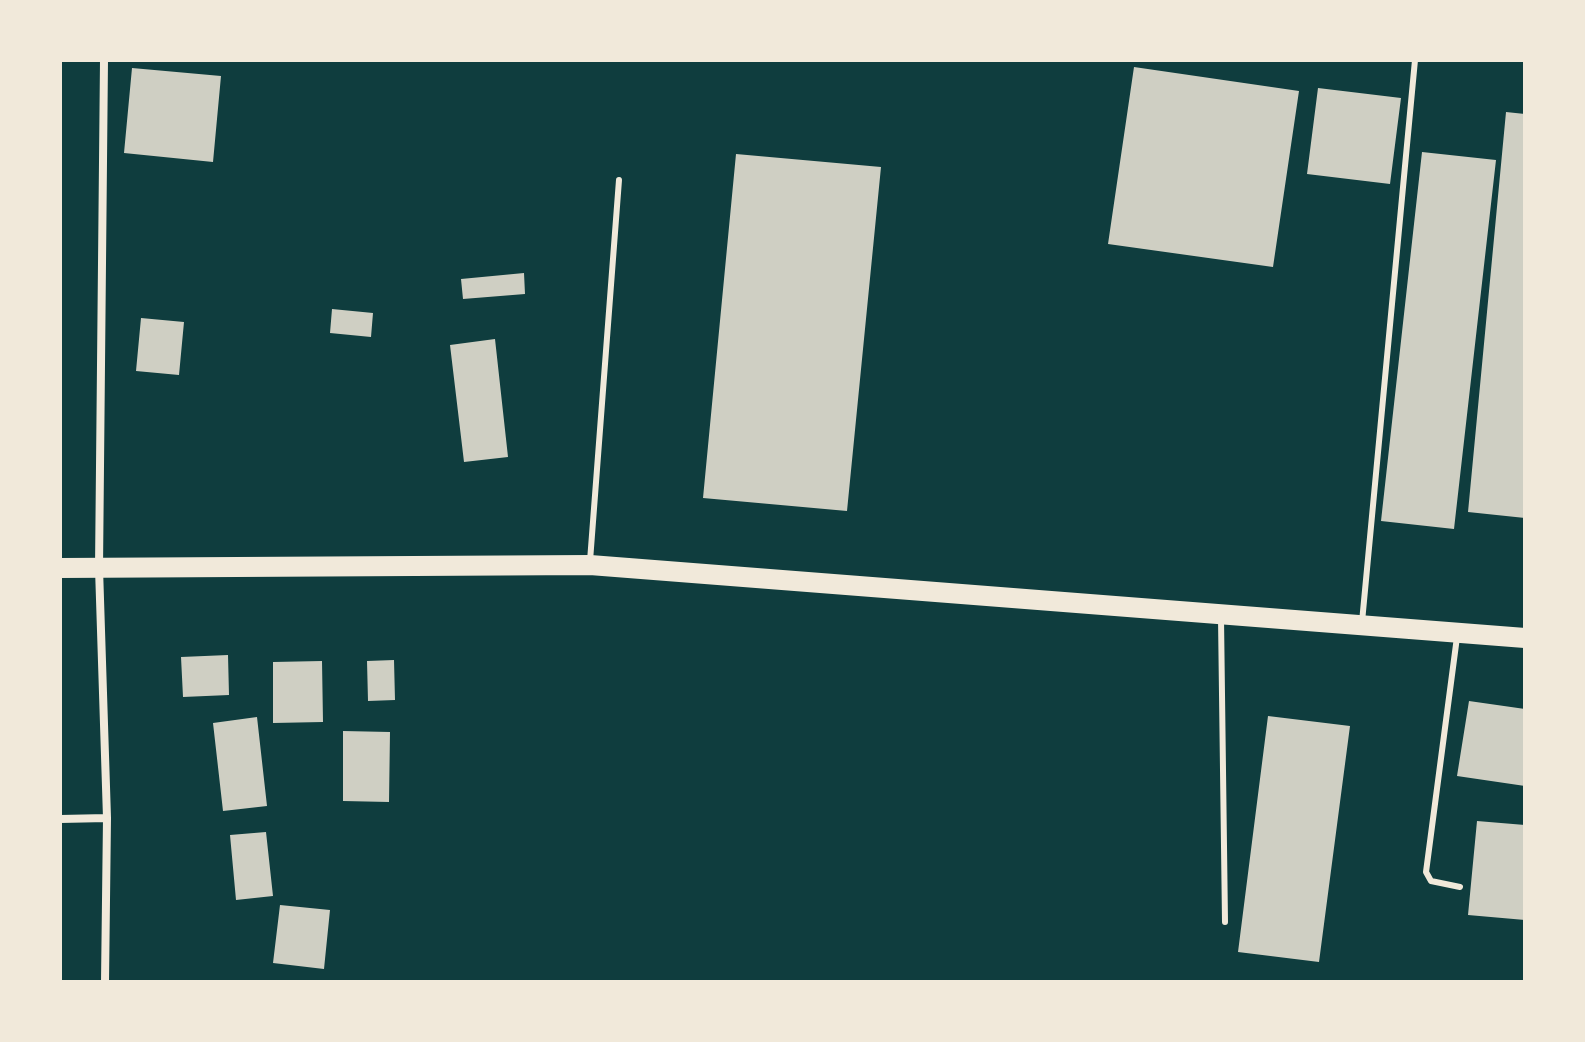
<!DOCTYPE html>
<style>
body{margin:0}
#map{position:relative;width:1585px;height:1042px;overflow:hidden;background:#0f3d3e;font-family:"Golos Text",sans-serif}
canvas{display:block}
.frame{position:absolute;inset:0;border:62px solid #f1e9da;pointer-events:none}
</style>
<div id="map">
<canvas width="1585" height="1042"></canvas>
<div class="frame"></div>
</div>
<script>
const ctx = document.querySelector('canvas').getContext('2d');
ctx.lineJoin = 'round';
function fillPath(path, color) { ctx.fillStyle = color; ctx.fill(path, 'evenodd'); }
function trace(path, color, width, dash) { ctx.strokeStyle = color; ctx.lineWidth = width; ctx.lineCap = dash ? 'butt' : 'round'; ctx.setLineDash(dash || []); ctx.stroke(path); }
fillPath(new Path2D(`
 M1134 67 1299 91 1273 267 1108 244Z
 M132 68 221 76 213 162 124 153Z
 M1318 88 1401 98 1390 184 1307 174Z
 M1506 112 1525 114V518L1468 512Z
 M1422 152 1496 160 1454 529 1381 521Z
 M736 154 881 167 847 511 703 498Z
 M524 273 525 294 463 299 461 279Z
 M332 309 373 313 371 337 330 333Z
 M141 318 184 322 179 375 136 371Z
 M495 339 508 457 464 462 450 345Z
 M228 655 229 695 183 697 181 657Z
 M394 660 395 700 368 701 367 661Z
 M322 661 323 722 273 723V662Z
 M1469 701 1525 709V786L1457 776Z
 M1268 716 1350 726 1319 962 1238 952Z
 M257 717 267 806 223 811 213 723Z
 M343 731 390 732 389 802 343 801Z
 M1477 821 1525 825V920L1468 915Z
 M266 832 273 896 236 900 230 835Z
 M280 905 330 910 324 969 273 963Z`), '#cfcfc3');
trace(new Path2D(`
 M590 561 619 180
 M1221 618 1225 922
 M1362 622 1415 60
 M1457 637 1426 872 1431 881 1460 887`), '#f1e9da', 6);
trace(new Path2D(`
 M104 60 99 568 107 818 105 982
 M60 819 107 818`), '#f1e9da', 8);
trace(new Path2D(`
 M60 568 590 565 1525 638`), '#f1e9da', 20);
</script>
